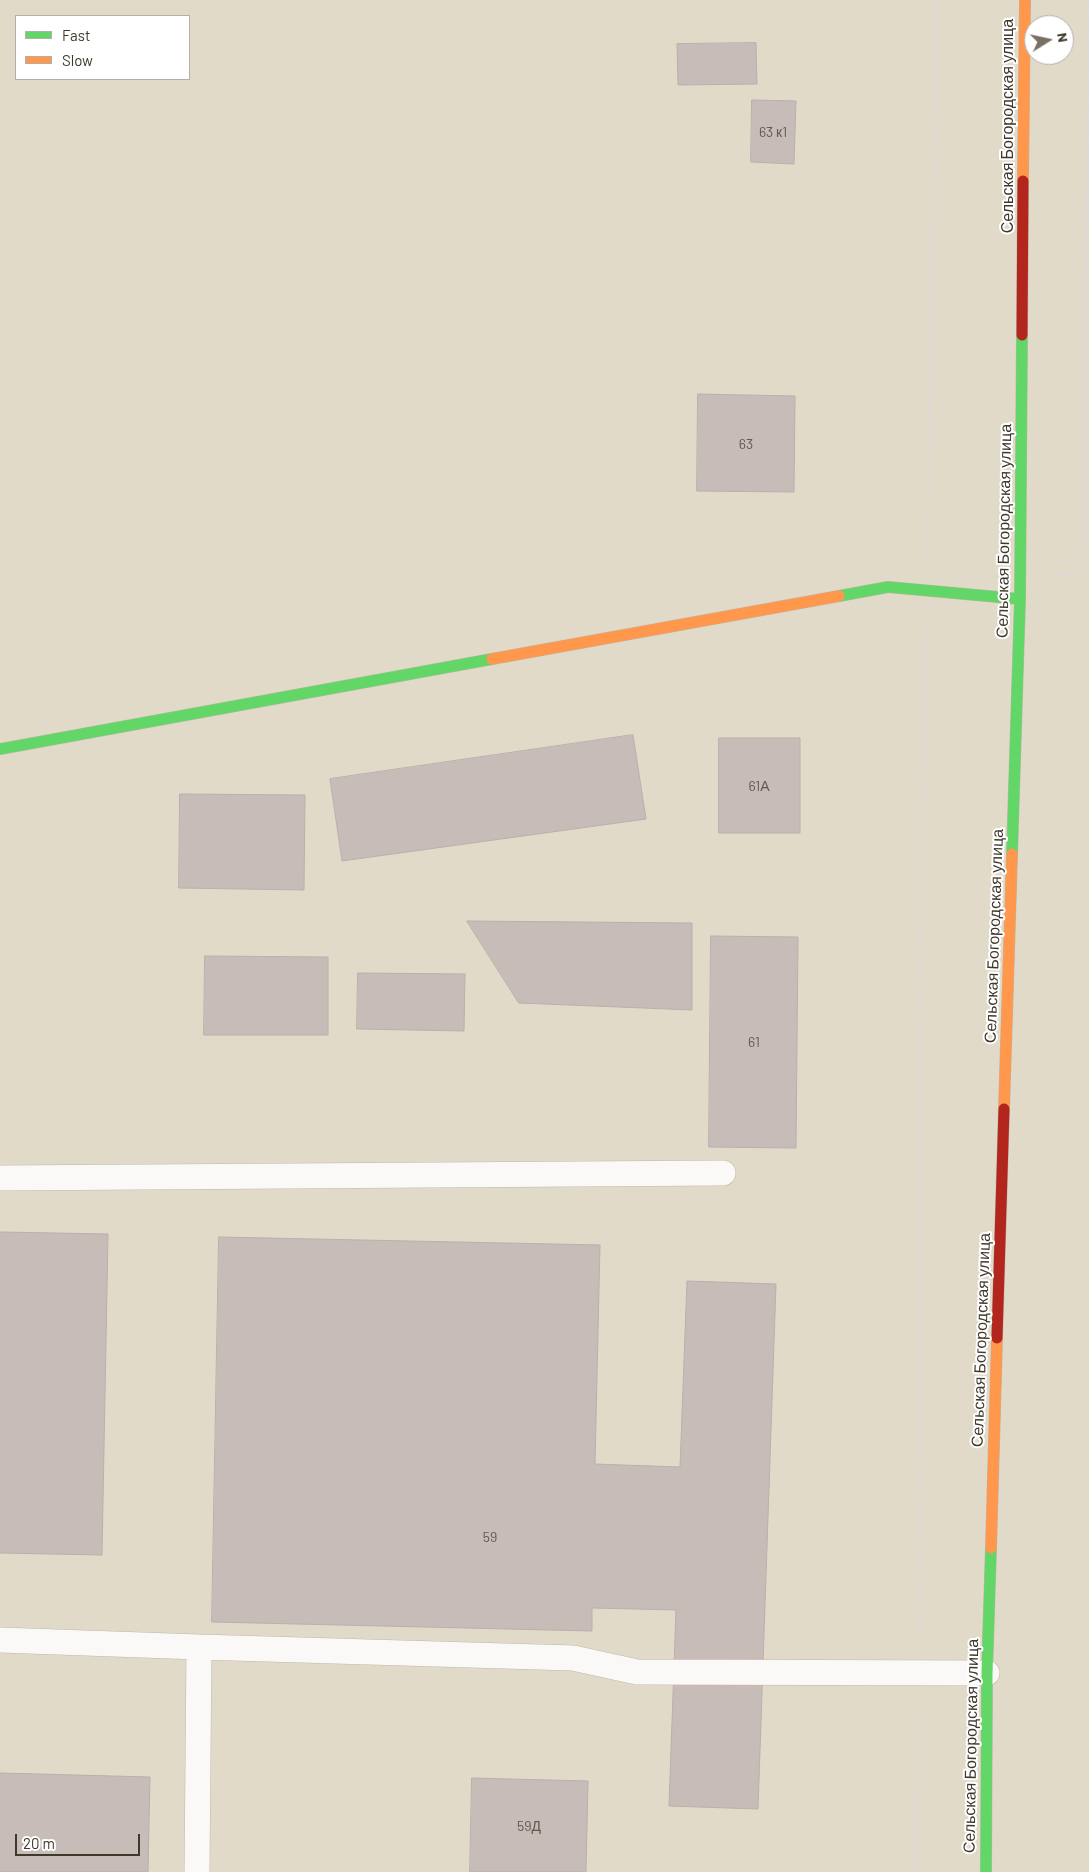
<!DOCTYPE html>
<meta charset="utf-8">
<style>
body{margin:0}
#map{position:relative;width:1089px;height:1872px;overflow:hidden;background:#e2dac8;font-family:Barlow,sans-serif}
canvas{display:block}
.legend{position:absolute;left:15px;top:15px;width:175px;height:65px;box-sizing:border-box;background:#fff;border:1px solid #b2b0ab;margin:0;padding:6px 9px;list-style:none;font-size:15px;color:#3f392c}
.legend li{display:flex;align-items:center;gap:10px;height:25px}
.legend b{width:25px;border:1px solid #b2b0ab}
.north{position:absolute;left:1024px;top:15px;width:50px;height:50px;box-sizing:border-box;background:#fff;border:1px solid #b2b0ab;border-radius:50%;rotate:80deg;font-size:14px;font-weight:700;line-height:20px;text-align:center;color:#3f392c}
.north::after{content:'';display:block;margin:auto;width:18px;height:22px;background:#787163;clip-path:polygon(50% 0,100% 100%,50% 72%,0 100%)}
.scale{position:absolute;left:15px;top:1834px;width:125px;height:22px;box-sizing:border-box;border:2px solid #3f392c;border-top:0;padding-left:6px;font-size:15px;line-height:18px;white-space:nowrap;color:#3f392c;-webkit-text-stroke:4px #fff;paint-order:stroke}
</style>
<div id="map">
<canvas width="1089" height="1872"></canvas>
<ul class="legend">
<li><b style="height:6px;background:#63d668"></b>Fast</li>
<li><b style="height:6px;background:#ff974d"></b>Slow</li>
</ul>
<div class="north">N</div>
<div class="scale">20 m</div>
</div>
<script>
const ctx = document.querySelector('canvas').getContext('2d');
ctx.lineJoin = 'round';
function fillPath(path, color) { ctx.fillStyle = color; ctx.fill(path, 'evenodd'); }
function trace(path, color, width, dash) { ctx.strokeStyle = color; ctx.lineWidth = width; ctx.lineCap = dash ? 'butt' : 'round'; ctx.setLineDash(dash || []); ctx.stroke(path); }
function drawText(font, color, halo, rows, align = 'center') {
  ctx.font = font + ' Barlow,sans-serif'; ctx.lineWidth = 4; ctx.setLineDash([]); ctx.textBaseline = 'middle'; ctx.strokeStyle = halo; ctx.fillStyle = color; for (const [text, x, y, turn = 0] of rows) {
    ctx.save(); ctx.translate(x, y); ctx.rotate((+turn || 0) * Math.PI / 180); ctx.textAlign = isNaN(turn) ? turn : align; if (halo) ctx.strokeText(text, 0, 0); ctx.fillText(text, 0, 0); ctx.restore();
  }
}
const building = new Path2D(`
 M756 43 757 84 678 85 677 44Z
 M752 100 796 101 794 164 751 162Z
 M698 394 795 396 794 492 697 491Z
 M633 735 646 819 342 861 330 779Z
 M719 738H800V833H719Z
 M180 794 305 795 304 890 179 888Z
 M467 921 692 923V1010L519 1003Z
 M711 936 798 937 796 1148 709 1147Z
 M205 956 328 957V1035H204Z
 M358 973 465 974 464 1031 357 1029Z
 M0 1232 108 1234 102 1555 0 1553Z
 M219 1237 600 1245 595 1464 680 1467 687 1281 776 1284 758 1809 669 1806 676 1610 592 1608V1631L212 1622Z
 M0 1773 150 1777 148 1872H0Z
 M472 1778 588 1781 586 1872H470Z`);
fillPath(building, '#c8bcb9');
trace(building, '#b9b0ab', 1);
const lane = new Path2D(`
 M0 1178 723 1173
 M0 1640 199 1647
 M197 1872 199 1647 573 1658 637 1672 987 1673`);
const fast = new Path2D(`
 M839 596 888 587 1020 599
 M0 749 492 659
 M1012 854 1020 599 1022 335
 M986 1872 987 1673 991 1548`);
const slow = new Path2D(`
 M1023 181 1025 0
 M492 659 839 596
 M1004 1109 1012 854
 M991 1548 997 1338`);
const jam = new Path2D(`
 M1022 335 1023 181
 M997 1338 1004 1109`);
trace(lane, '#beb8aa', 26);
trace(fast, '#beb8aa', 12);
trace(slow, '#beb8aa', 12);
trace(jam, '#beb8aa', 12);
trace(new Path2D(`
 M927 554 937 0
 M1055 574 1083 576 1089 0
 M918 1639 922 844 926 626
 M916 1872 918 1708`), '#dddad5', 3, [4, 2.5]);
trace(lane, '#fbf9f7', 25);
trace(fast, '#63d668', 11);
trace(slow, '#ff974d', 11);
trace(jam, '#b3261e', 11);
drawText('14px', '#615a4f', null, [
 ["63 к1",773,132],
 ["63",746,444],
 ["61А",759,786],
 ["61",754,1042],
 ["59",490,1537],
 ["59Д",529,1826]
]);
drawText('16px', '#3f392c', '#fff', [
 ["Сельская Богородская улица",1008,126,-90],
 ["Сельская Богородская улица",1004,531,-89],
 ["Сельская Богородская улица",994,936,-88],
 ["Сельская Богородская улица",981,1340,-88],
 ["Сельская Богородская улица",971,1746,-89]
]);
</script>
